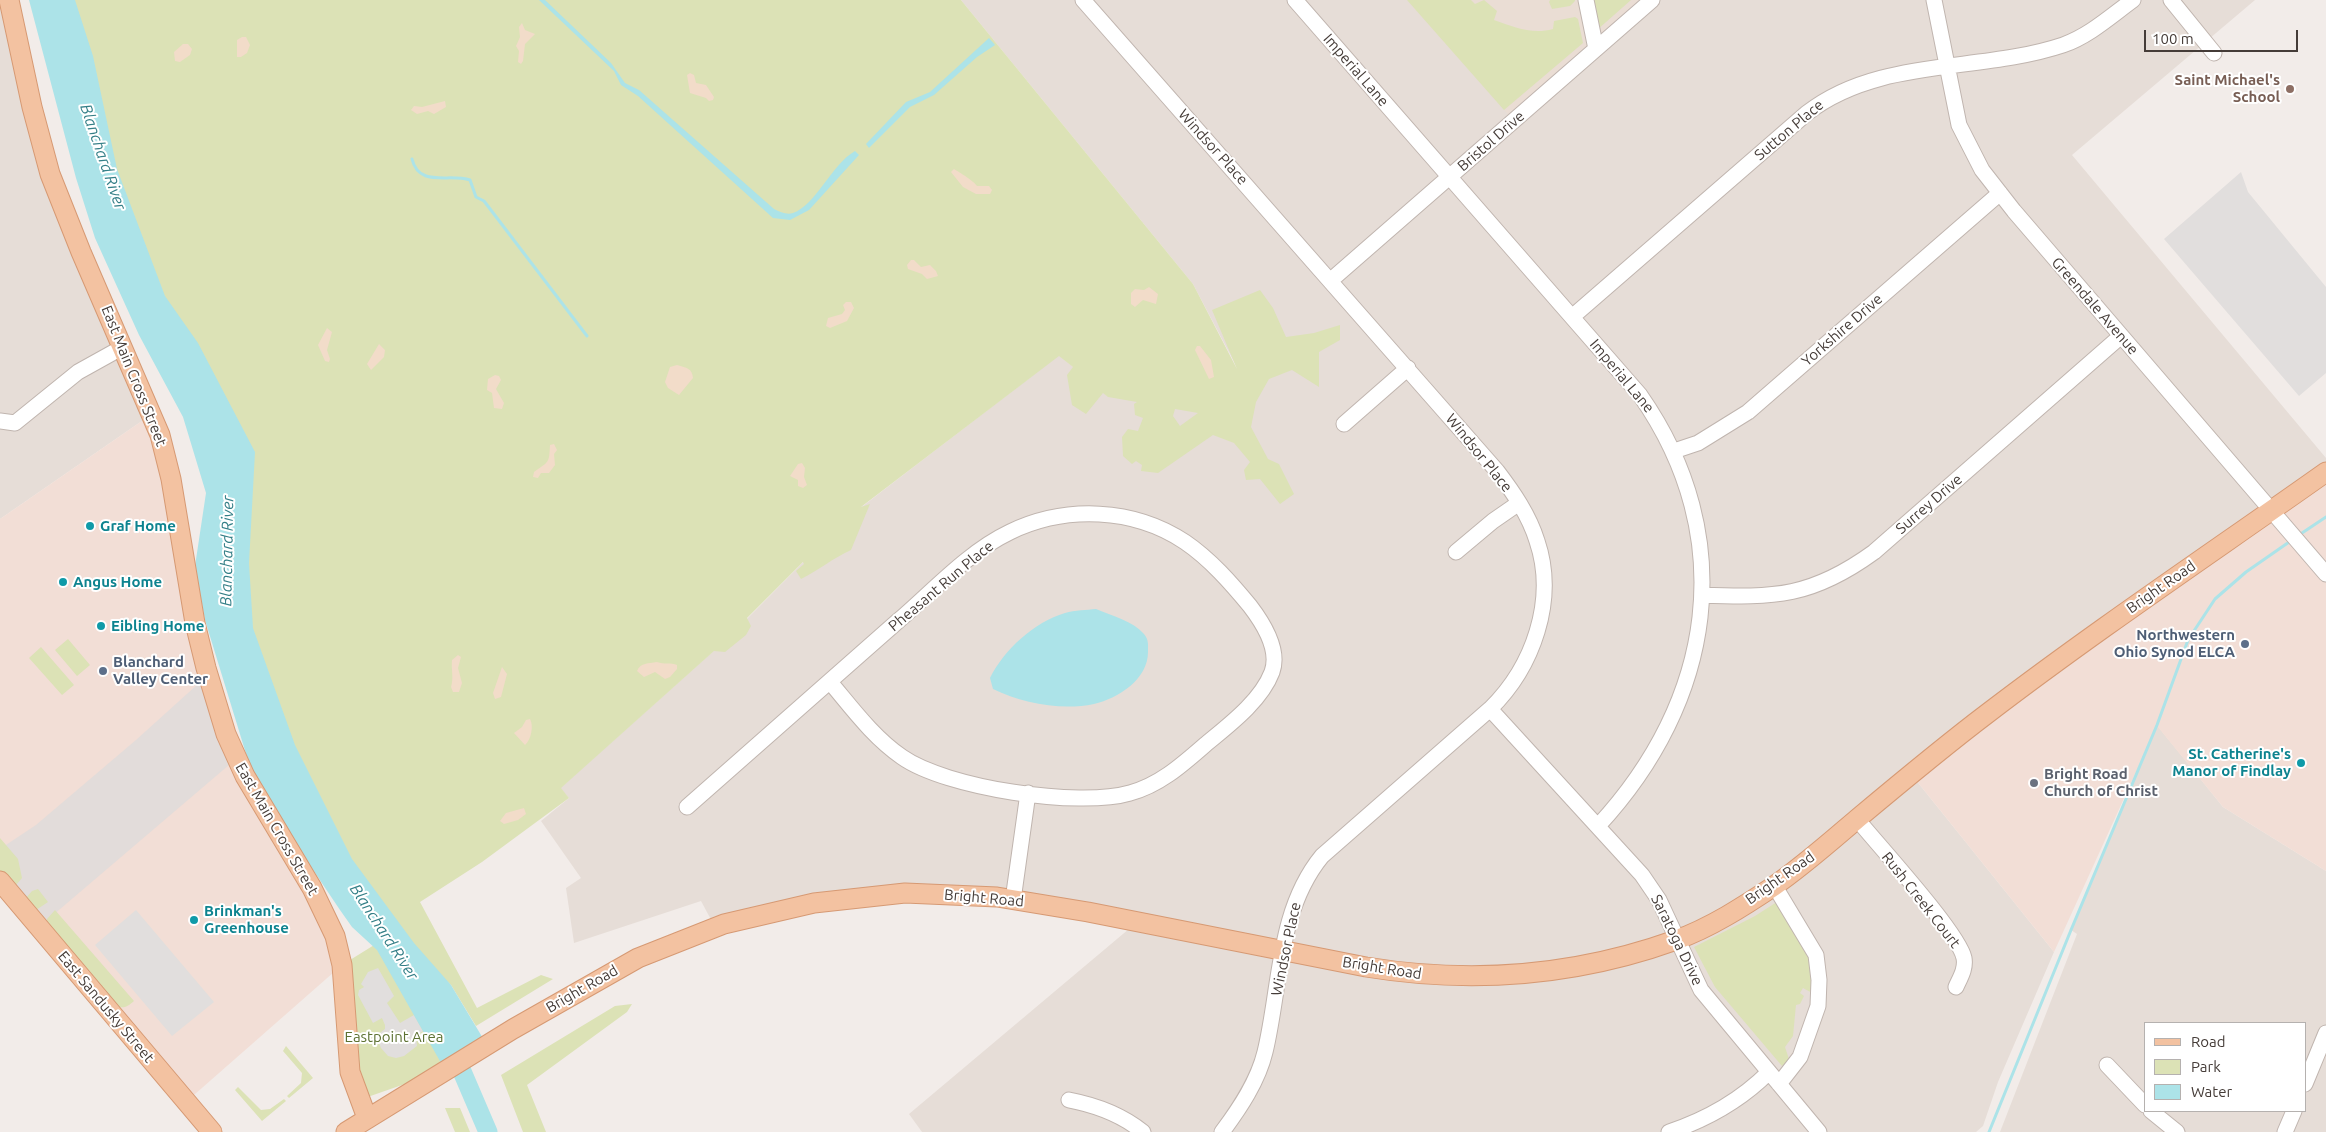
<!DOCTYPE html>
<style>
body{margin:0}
#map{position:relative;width:2326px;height:1132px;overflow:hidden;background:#f2ece9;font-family:Ubuntu,sans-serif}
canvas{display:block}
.legend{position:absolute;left:2144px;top:1022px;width:162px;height:90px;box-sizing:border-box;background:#fff;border:1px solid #b5b1af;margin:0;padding:6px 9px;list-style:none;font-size:15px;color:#453c38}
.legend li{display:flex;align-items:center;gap:10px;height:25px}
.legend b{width:25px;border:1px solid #b5b1af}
.scale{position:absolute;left:2144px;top:30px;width:154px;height:22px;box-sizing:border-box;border:2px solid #453c38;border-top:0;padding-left:6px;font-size:15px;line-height:18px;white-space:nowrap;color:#453c38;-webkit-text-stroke:4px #fff;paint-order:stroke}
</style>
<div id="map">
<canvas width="2326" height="1132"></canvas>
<ul class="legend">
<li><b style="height:6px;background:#f3c2a1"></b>Road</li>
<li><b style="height:14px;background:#dce2b6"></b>Park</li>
<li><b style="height:14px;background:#ace3e8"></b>Water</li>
</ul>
<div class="scale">100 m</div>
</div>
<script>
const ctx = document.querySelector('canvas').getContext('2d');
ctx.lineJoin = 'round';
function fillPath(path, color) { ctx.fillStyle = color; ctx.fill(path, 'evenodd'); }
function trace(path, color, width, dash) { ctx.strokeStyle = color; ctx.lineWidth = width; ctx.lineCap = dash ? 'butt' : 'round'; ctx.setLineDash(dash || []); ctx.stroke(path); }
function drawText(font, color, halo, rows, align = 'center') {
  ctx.font = font + ' Ubuntu,sans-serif'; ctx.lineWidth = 4; ctx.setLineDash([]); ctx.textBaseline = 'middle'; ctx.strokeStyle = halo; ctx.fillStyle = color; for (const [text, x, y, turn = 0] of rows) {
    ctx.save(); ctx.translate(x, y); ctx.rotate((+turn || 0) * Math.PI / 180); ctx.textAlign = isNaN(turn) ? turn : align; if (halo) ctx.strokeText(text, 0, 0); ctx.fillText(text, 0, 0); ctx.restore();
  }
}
fillPath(new Path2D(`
 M0 0 32 107 152 414 0 519Z
 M961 0H2255L2072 155 2326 458V472L1911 774 2054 952 1998 1082 1983 1126 1976 1132H922L909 1114 1136 923 936 893 715 927 701 901 574 943 566 888 581 878 541 821 569 798 560 788 727 639 846 519 1059 355 1109 397 1243 379 1193 284Z
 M2157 725 2223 807 2326 871V1132H2000L2077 934 2071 930ZM2145 1023H2305V1111H2145Z`), '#e6ddd7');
fillPath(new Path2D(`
 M152 414 206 668 342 965 186 1102 0 881V519Z
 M2326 472V871L2223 807 2157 726 2054 952 1911 774Z`), '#f2ded6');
fillPath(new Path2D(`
 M208 675 236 759 39 927 0 881V849L36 825 136 740Z`), '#e2dcda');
fillPath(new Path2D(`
 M1407 0H1652L1514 121Z`), '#eaddd4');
fillPath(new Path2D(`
 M49 0H961L1193 284 1237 369 1212 310 1260 290 1273 308 1286 337 1314 333 1340 325V340L1319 352V387L1292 370 1269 379 1256 402 1251 427 1268 459 1279 464 1294 494 1280 504 1260 479 1246 480 1244 470 1250 462 1234 443 1213 435 1158 473 1141 471 1142 465 1136 461 1132 464 1123 456 1122 437 1128 429 1138 431 1143 418 1135 415 1134 404 1137 402 1108 397 1103 393 1086 414 1072 405 1067 375 1073 367 1059 356 861 507 870 504 851 550C833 558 819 570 801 579L796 571 804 564 803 562 747 618 751 626 746 635 725 652 714 651 561 788 569 798 482 862 420 902 477 1008 541 975 553 979 476 1026 451 985 385 933 226 614 229 462ZM1175 409 1198 413 1180 426 1173 416Z
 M1407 0H1471L1475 4 1484 0 1497 11 1494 20C1514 27 1532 35 1553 29L1554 21 1575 17 1578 19 1583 43 1504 110Z
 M1550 0H1575V1L1570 6 1552 9 1549 2Z
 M1593 0H1631L1597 30Z
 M68 639 90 665 77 676 55 650Z
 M41 647 74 685 62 695 29 658Z
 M0 838 18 859 22 878 16 885 10 884 0 872Z
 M38 889 48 902 36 910 26 898 32 891Z
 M1780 900 1808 953 1814 994 1803 988 1800 993 1804 996 1800 1004 1796 1005 1793 1036 1785 1047 1789 1059 1782 1066 1715 987 1694 947 1755 916Z
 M55 910 134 1001C126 1008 123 1009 113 1005L47 926V919Z
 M387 937 445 1070 359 1100 342 965Z
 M632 1004 627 1012 527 1085 546 1132H523L501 1075 615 1006Z
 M286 1046 313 1078 289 1098 287 1096 301 1083 302 1073 283 1051Z
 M238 1087 261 1110 270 1109 284 1099 286 1101 262 1121 235 1090Z
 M445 1108H460L470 1132H455Z`), '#dce2b6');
fillPath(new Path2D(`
 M522 23 525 30 535 34 525 44 523 61 521 64 518 62 519 51 516 46 520 37 519 27Z
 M242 37H246L250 45 247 53 241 57H237V40Z
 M183 44H188L192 49 190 55 180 62 175 61 174 52Z
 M690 73 694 75 696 83 706 85 714 97 713 100 709 101 706 98 690 93 687 75Z
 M445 101 446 107 434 114 428 111 417 114 411 110 414 106 422 107Z
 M954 169C959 172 974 181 977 186H989L992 190 990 194H976L963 187 951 172Z
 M911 260H914L921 267 930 265 936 271 938 276 927 279 922 274 908 269 907 265Z
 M1149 287 1158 294 1156 304 1143 300 1135 307 1131 304V293L1135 289 1144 290Z
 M846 302H851L854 308 847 321 830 328 826 326 828 318 842 314 845 310 843 305Z
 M327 328 332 332 327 350 330 359 329 362 325 361 318 345Z
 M379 344 385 350 384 357 371 370 367 364Z
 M1197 346H1200L1211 360 1214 377 1209 379 1195 350Z
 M677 365C687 368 692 368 693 378L679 395 668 388 665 382 670 367Z
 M495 375 499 376 501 380 496 389 504 403 502 409 494 408 492 393 487 390 488 379Z
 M554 444 557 450 554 454 555 465 549 473H541L538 478 533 477 534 472C549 461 549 464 550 445Z
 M802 463 805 468 804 477 807 485 803 488 798 486V480L790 476 798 464Z
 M458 655 461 657 458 668 462 683 459 692H453L451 687C454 677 451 670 452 660Z
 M657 662C664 665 671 662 677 665V669L670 677 665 679 655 672 644 677 637 671C641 662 648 664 657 662Z
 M502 667 507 674 501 697 495 699 493 693Z
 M530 719C534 726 531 740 525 745L514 733 522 727 526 720Z
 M524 808 526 814 518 820 504 824 500 821 506 813Z`), '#f2dcc9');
fillPath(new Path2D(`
 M2241 172 2248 192 2326 287V373L2299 396 2164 239Z
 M136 910 214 1002 172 1036 95 945Z
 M378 968 394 996 387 1003 400 1023 414 1015 423 1031 416 1036 417 1046 404 1056 396 1058 388 1056 381 1048 376 1036 385 1029V1025L382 1018 373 1023 358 995 359 990 364 987 361 984 368 972Z`), '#e1dedd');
fillPath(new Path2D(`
 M29 0H75L93 56 117 169 165 296 198 343 255 452 249 563 253 628 295 745 352 859 414 943 451 985 487 1045 445 1070 377 950 352 927 340 910 297 846 260 785 247 757 205 620 195 566 206 493 183 417 139 335 95 238 76 178Z
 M539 0H545L611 63 625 83 639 90 774 209C780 212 787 215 793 213 816 205 831 165 855 151L859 155 809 210 790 220 773 218 659 115 638 96 621 85 614 71Z
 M989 38 995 45 977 57 934 95 910 107 869 148 866 144 906 102 930 92Z
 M1096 609C1112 616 1133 621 1144 634 1149 640 1148 645 1148 652 1148 679 1119 698 1094 704 1061 711 1022 703 993 689L990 678C1004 650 1034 622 1065 613 1075 610 1087 610 1096 609Z`), '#ace3e8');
trace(new Path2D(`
 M412 159C419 188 449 173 470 180L476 197 484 201 587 336
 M2299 535 2326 517
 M1989 1132 2071 930 2157 725 2188 640 2215 599 2246 572 2292 540`), '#ace3e8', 3);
trace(new Path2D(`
 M452 1048 488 1132`), '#ace3e8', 19);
const minor = new Path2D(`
 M1083 0 1497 471C1513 492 1529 515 1537 541 1557 600 1533 667 1490 709L1322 856C1277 911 1281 986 1265 1052 1258 1081 1240 1108 1222 1132
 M1295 0 1640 395C1740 538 1714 701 1598 826
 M1586 0 1596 49
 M1934 0 1959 125 1982 170 2014 211 2326 574
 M2171 0 2214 53
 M1330 281 1652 0
 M1572 317 1807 113C1879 57 1979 73 2063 45 2089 36 2111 16 2133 0
 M0 421 15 423 78 372 123 347
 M1344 424 1408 368
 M1674 451 1698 443 1748 412 2000 193
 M1456 552 1493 521 1519 503
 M1702 595C1775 598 1812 597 1874 552L2121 336
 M1490 709 1642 875 1659 900 1701 990 1819 1132
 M687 807C757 745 827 683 898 621 933 591 968 552 1010 532 1066 505 1134 508 1185 542 1210 559 1231 583 1250 606 1263 623 1280 650 1272 672 1261 701 1229 725 1206 744 1183 764 1160 785 1130 793 1079 808 946 788 902 757 873 737 852 708 830 682
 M1857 819C1877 844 1959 933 1964 958 1966 969 1960 978 1956 987
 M1774 885 1816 955 1819 980 1818 1006 1800 1057 1779 1084
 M1013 900 1028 793
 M2107 1065 2145 1105
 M2305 1084 2326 1033
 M1069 1100C1095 1105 1122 1115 1143 1132
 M2151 1111 2177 1132
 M1669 1132C1705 1120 1741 1100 1769 1072
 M2285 1132 2294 1111`);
const major = new Path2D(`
 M9 0 32 107 50 174 81 252 160 435 171 479 195 623 206 668 226 734 245 776 312 888 335 936 342 965 350 1072 367 1118
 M0 881 212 1132
 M346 1132 513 1029 638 958 724 924 814 903 905 893 997 897 1088 912 1366 967C1470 984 1576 976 1676 940 1710 928 1744 906 1774 886 1803 866 1830 842 1857 819 1900 783 1943 747 1988 713 2098 629 2213 552 2326 472`);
trace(minor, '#c0b5af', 17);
trace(major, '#d69973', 21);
trace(minor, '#fff', 15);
trace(major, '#f3c2a1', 19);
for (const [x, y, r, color] of [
 [2290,89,5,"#8d6e63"],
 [90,526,5,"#0f9aa8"],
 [63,582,5,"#0f9aa8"],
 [101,626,5,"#0f9aa8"],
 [2245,644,5,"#5c6f8a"],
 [103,671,5,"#5c6f8a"],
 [2301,763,5,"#0f9aa8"],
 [2034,783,5,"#6b7280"],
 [194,920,5,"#0f9aa8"]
]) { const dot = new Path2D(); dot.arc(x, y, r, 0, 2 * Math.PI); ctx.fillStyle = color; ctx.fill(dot); trace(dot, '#fff', 2); }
drawText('15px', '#453c38', '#fff', [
 ["Imperial Lane",1356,70,49],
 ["Sutton Place",1789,130,-40],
 ["Bristol Drive",1491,141,-41],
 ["Windsor Place",1213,147,48],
 ["Greendale Avenue",2095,306,49],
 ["Yorkshire Drive",1842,330,-41],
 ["East Main Cross Street",134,376,68],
 ["Imperial Lane",1622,376,50],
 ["Windsor Place",1479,453,51],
 ["Surrey Drive",1929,504,-41],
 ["Pheasant Run Place",941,586,-40],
 ["Bright Road",2161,587,-35],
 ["East Main Cross Street",277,829,60],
 ["Bright Road",1780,878,-35],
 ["Bright Road",984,898,5],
 ["Rush Creek Court",1921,900,52],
 ["Saratoga Drive",1677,940,64],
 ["Windsor Place",1286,949,-78],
 ["Bright Road",1382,968,9],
 ["Bright Road",582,989,-30],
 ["East Sandusky Street",106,1007,50]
]);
drawText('bold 15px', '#785e54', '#fff', [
 ["Saint Michael's",2280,80],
 ["School",2280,97]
], 'right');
drawText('bold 15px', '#0d838f', '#fff', [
 ["Graf Home",100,526],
 ["Angus Home",73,582],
 ["Eibling Home",111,626],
 ["St. Catherine's",2291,754,"right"],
 ["Manor of Findlay",2291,771,"right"],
 ["Brinkman's",204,911],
 ["Greenhouse",204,928]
], 'left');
drawText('bold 15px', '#4e5e75', '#fff', [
 ["Northwestern",2235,635],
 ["Ohio Synod ELCA",2235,652],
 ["Blanchard",113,662,"left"],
 ["Valley Center",113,679,"left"]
], 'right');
drawText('bold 15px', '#5b616d', '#fff', [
 ["Bright Road",2044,774],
 ["Church of Christ",2044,791]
], 'left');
drawText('15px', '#5d7132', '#fff', [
 ["Eastpoint Area",394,1037]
]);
drawText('italic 16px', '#347f87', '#fff', [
 ["Blanchard River",103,157,71],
 ["Blanchard River",227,551,-89],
 ["Blanchard River",384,932,57]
]);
</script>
